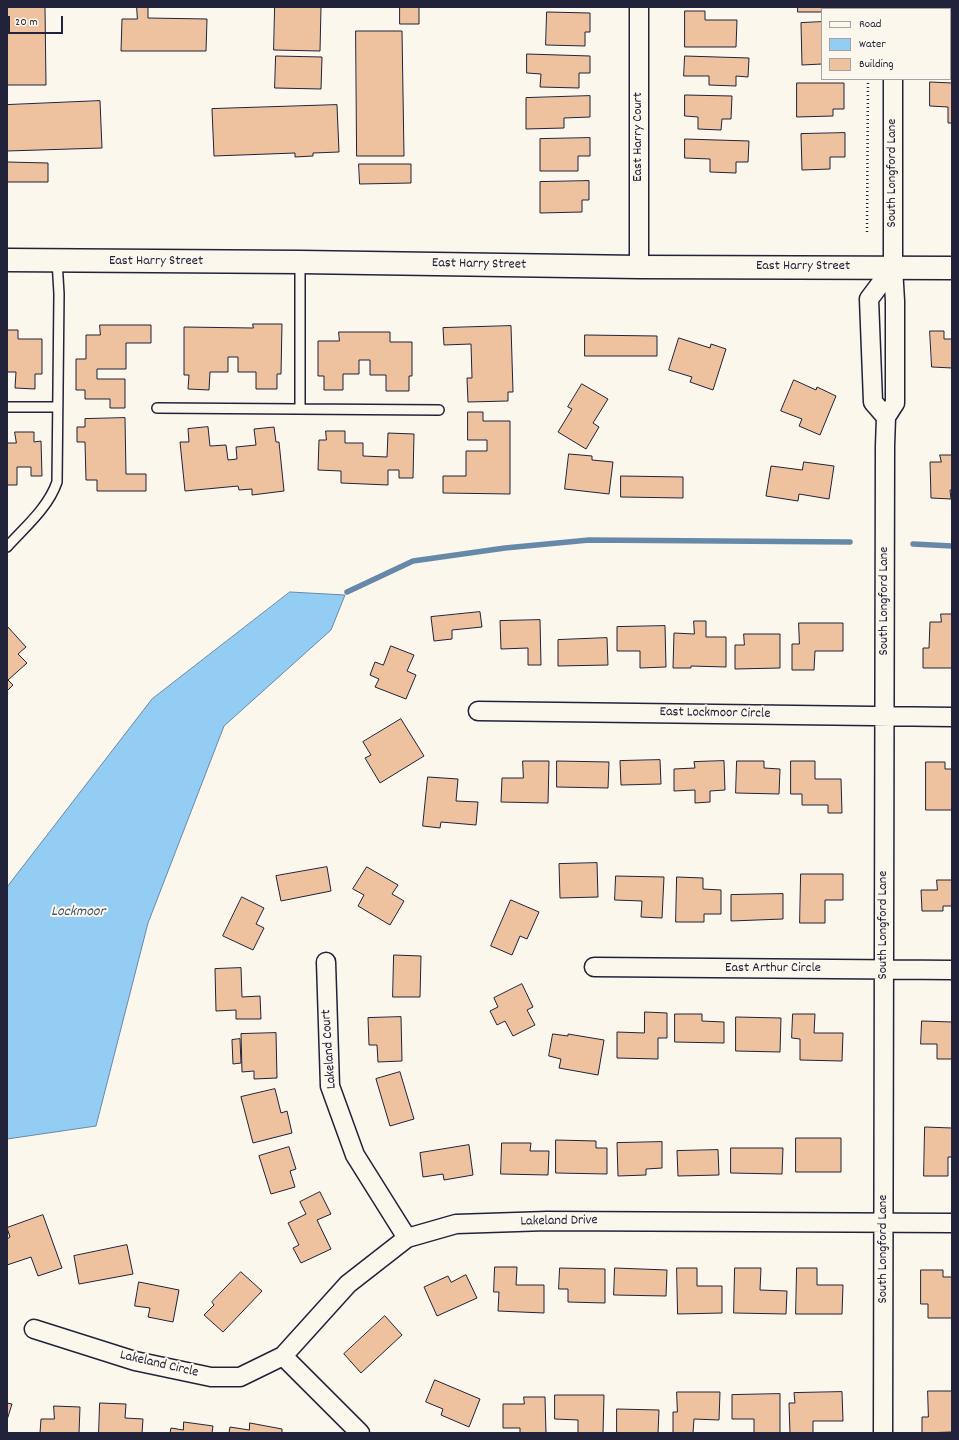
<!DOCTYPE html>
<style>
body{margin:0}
#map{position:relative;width:959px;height:1440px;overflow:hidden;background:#fbf7ec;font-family:Dekko,sans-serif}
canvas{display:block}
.frame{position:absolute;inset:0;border:8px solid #22223b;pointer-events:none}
.legend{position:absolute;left:821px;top:8px;width:130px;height:72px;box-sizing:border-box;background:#fbf7ec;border:1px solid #a4a2a5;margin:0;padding:5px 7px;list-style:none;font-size:12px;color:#22223b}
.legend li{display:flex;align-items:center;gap:8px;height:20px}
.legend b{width:20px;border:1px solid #a4a2a5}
.scale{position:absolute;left:8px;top:16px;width:55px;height:18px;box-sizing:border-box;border:2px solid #22223b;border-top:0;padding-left:5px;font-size:12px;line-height:14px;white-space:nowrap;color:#22223b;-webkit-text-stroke:3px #fbf7ec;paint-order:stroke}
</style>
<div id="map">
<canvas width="959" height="1440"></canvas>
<div class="frame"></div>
<ul class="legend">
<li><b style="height:5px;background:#fbf7ec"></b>Road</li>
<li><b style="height:11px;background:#94cdf4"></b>Water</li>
<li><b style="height:11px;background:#eec29e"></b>Building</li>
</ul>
<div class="scale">20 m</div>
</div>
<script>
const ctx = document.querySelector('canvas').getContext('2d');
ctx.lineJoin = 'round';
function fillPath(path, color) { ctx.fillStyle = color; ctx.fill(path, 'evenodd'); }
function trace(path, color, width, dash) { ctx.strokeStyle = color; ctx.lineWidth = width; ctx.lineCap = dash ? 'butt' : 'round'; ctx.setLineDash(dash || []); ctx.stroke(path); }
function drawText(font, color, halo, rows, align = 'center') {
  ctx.font = font + ' Dekko,sans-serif'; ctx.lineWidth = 4; ctx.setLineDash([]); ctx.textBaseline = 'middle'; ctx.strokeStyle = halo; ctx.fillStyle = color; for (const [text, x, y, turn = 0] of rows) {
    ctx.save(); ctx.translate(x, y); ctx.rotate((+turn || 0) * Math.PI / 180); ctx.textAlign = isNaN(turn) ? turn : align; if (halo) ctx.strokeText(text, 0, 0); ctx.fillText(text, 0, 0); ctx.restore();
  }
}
const water = new Path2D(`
 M290 592 345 595 331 630 224 726 148 923 96 1126 7 1139V887L152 699Z`);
fillPath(water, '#94cdf4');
trace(water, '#6689aa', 1);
trace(new Path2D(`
 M913 544 952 546
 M347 592 413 561 505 548 589 540 850 542`), '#6689aa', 5.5);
const building = new Path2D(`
 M7 7H45L46 85H7Z
 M137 7H148V18L207 19 206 51H121L122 19H137Z
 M275 7H321L320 51 274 50Z
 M400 7H419V24H400Z
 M798 7H824V9H822V12H798Z
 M685 11H705V20H737L736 47H685Z
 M547 12 590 13V32H585V46L546 45Z
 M822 22V64L802 65 801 23Z
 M356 31H402L404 156H357Z
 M950 33H952V74H950Z
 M527 54 590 56V73H579V88L540 87 541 74 527 73Z
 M276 56 322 57 321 89 275 88Z
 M685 56 749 58 748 77 736 76V86L709 85V76H684Z
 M930 82 952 83V123H948V107L930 106Z
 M797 83H844V109H833V116L797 117Z
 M685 95 732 96 731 119H722L721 130 698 129V117L685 116Z
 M590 96V117L564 118V128L526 129V98Z
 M100 101 102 148 7 151V105Z
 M337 105 339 152 313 153V156L295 157V153L214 156 212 109Z
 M845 133V157H830V169L802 170 801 134Z
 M590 138V156H578V171H540V139Z
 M685 139 749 141 748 162H736V173L710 172V159L685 158Z
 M7 162 48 163V182H7Z
 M359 164H411V183L360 184Z
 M589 181V200H582V212L540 213V182Z
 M253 324H282L281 374H277V389H256V372H238V357H228V372H210L209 390 188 389 189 375H184V327L253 328Z
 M100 325H151V343H126V369H97V379H125V408H110V399H85V390H76V359H86V335H100Z
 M511 326 513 392H508V401L468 402 467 378H472L471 344 444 345 443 328Z
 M7 330H18V339H42V374H35V389L15 388 16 372H7Z
 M930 331H944V339H952V368L932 367Z
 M339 332H390V342H412V376H409V391H386V375H370V360H359V374H343V390H324V376H318V341H339Z
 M585 335 657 336V356H585Z
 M679 338 710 348 711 344 726 349 713 390 690 382 692 377 669 370Z
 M794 380 816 390 817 387 836 396 820 435 799 426 802 419 781 411Z
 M582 384 608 399 593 423 599 427 586 449 558 432 572 409 568 407Z
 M468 412H483V421H510V494L443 493V476H466V451H487V440H468Z
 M125 418 126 474H146V491H97V480H86L85 442H77V427H85V419Z
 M208 427 210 446 226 445 228 460 237 459 236 447 256 445 254 429 274 427 276 442H279L284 491 252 495V489L239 490 238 486 185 491 180 442H189L188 429Z
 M326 431H345V443H363V456L387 457 388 433 414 434 413 478H399V470H388V485L341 483V471L318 470 319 440H326Z
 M15 432H34V442L41 441 42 476H31V467H17V485H7V443H16Z
 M569 454 592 456V460L613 462 609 494 565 489Z
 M940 455H952V490H950L951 499 931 498 930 462H941Z
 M804 462 834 466 829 499 799 494 798 501 766 496 771 466 802 470Z
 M621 476 683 477V498L621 497Z
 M480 612 482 627 452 630V639L434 641 431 617Z
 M941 614H952V668H923V648H929L930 622H941Z
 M540 620 541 665H528V648L501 649 500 621Z
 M694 621H706V637H726V667L691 666V668H673L674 633 694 634Z
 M799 623H843V651H815L814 670H792V644H799Z
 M7 626 26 647 18 654 27 663 8 680 13 685 7 691Z
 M665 626 666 667 640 668V651H617V627Z
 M744 634H780V668L735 669V645H744Z
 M607 638 608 665 558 666V640Z
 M391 646 414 655 407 671 416 675 406 699 375 687 379 679 370 675 375 662 383 665Z
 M401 719 424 756 380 783 365 758 371 755 363 742Z
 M660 760 661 784 621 785 620 761Z
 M523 761H549L548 803 501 802 502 778H523Z
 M557 761 609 762 608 788 557 787Z
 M724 761 725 790 710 791V802L695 803V790L674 791V769L695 768 694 762Z
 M737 761H764V768L780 769 779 794 736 793Z
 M791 761H815V779H841L842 813H828V805H802V794H791Z
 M926 762H945V769H952V810H926Z
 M428 777 458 779 456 801 478 802 476 825 441 822 440 828 423 826Z
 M597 863 598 897 560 898 559 864Z
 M327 867 331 891 281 901 276 876Z
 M367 867 398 885 392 894 404 901 390 925 358 906 364 895 353 889Z
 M801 874H843V900H825V923H800Z
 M616 876 664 877 662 918 641 917 642 901 615 900Z
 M677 877 703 878V889L721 890V914H704V922H676Z
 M937 880H952V906H943V911H922L921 890H937Z
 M783 894V919L731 921V895Z
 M242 897 264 908 256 924 264 928 253 950 223 936Z
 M511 900 539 912 527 939 520 936 512 955 491 946Z
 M394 955 421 956 420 997H393Z
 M241 968 242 997 260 996 261 1019H236V1010L216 1011 215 969Z
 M522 984 533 1007 527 1010 535 1025 513 1036 505 1021 497 1025 490 1011 498 1007 494 998Z
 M645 1012 667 1013V1038H658V1059L617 1058V1032L644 1033Z
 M675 1014H702V1021L724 1022V1043L675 1042Z
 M793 1014H815L814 1033H843L842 1061 800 1060V1039L792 1038Z
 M401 1017 402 1061 378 1062 377 1045H369L368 1018Z
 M736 1017 781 1018 780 1052 736 1051Z
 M922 1021 952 1022V1059H937V1044H921Z
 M276 1033 277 1078 254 1079V1071L242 1072 241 1034Z
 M553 1034 568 1036V1034L604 1040 598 1075 559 1068 561 1059 549 1056Z
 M240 1039 241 1063 233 1064 232 1040Z
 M400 1072 414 1119 390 1126 376 1079Z
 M275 1089 281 1113 287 1111 292 1133 253 1143 241 1097Z
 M925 1127 952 1128V1157H948V1176H924Z
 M796 1138H841V1172H796Z
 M556 1140 596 1141V1148H607V1174L556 1173Z
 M662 1142V1168L646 1169V1175L618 1176 617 1143Z
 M502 1143H531L530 1151H549L548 1175 501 1174Z
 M469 1145 473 1175 444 1180 443 1174 423 1177 420 1153Z
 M289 1147 296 1169 290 1171 295 1187 271 1194 259 1156Z
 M731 1148H783L782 1174 731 1173Z
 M718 1150 719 1175 678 1176 677 1151Z
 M320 1192 331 1214 317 1220 331 1249 301 1263 293 1248 299 1245 288 1223 306 1214 300 1202Z
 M43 1215 62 1268 38 1276 31 1257 7 1265V1239L10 1237 7 1228Z
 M127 1245 133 1274 79 1284 74 1256Z
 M495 1267H517L516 1285H544V1313L498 1311 499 1292H494Z
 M560 1268 605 1269V1303L568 1302V1289H559Z
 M615 1268 667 1270 666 1296 614 1295Z
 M677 1268H697V1286H722V1313L678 1314Z
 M735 1268H761L760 1290 787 1291 786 1314 734 1313Z
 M797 1268H817V1285H843L842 1314H796Z
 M921 1270H943V1277H952V1318H928V1304H921Z
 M241 1272 262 1291 223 1332 204 1315 214 1305 212 1302Z
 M466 1275 477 1298 437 1316 424 1287 448 1276 451 1282Z
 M139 1282 179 1290 173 1322 148 1317 150 1308 135 1306Z
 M385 1316 402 1335 361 1373 344 1354Z
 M435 1380 480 1399 469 1427 441 1415 443 1409 426 1402Z
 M928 1391H952V1432L922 1433V1417H928Z
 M677 1392H720L719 1420 694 1419 693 1433H673V1412H677Z
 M842 1392 843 1421H813V1433H790L789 1403H795L794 1393Z
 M780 1394V1433H754V1419H732V1395Z
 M555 1395H604L603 1433H578V1420L555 1419Z
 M524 1397H545L546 1433H520V1428H503V1404H524Z
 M7 1403 12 1404 7 1420Z
 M100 1403 126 1404 125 1418 143 1419 142 1433H99Z
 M54 1406 80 1407 79 1433H40L41 1419H54Z
 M617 1409 659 1410 658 1433H617Z
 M184 1422 213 1426 212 1433H170L171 1428 183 1430Z
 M250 1423 282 1429V1433H229L230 1427 249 1430Z`);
fillPath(building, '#eec29e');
trace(building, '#22223b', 1);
const lane = new Path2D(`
 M300 262V409
 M7 407H57
 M157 408 439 410
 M7 547C25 527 48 508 57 482L59 294 57 260`);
const street = new Path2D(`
 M893 7V9
 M639 267V7
 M886 417 873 402 869 299 893 267
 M478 711 952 717
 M326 962 330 1086 355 1155 407 1238
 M594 967 952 970
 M34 1329 135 1361 211 1377H240L283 1356 348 1284 407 1238 456 1224 547 1221 952 1223
 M283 1356 360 1433
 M883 1433 885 446 886 417 895 403V301L893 267V79`);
const secondary = new Path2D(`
 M7 260 300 262 639 267 952 268`);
trace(lane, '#22223b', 12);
trace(street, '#22223b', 21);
trace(secondary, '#22223b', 25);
trace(new Path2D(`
 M869 9V7
 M867 232 868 79`), '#22223b', 2.5, [1, 3]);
trace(lane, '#fbf7ec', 9);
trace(street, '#fbf7ec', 18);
trace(secondary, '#fbf7ec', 22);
drawText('14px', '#22223b', '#fbf7ec', [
 ["East Harry Court",639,137,-90],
 ["South Longford Lane",893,173,-90],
 ["East Harry Street",156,262],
 ["East Harry Street",479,265,1],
 ["East Harry Street",803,267],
 ["South Longford Lane",885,601,-90],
 ["East Lockmoor Circle",715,714,1],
 ["South Longford Lane",884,925,-90],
 ["East Arthur Circle",773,969],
 ["Lakeland Court",330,1049,-94],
 ["Lakeland Drive",559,1222,-1],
 ["South Longford Lane",884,1249,-90],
 ["Lakeland Circle",159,1365,13]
]);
drawText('italic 15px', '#445572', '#fbf7ec', [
 ["Lockmoor",78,913]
]);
</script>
